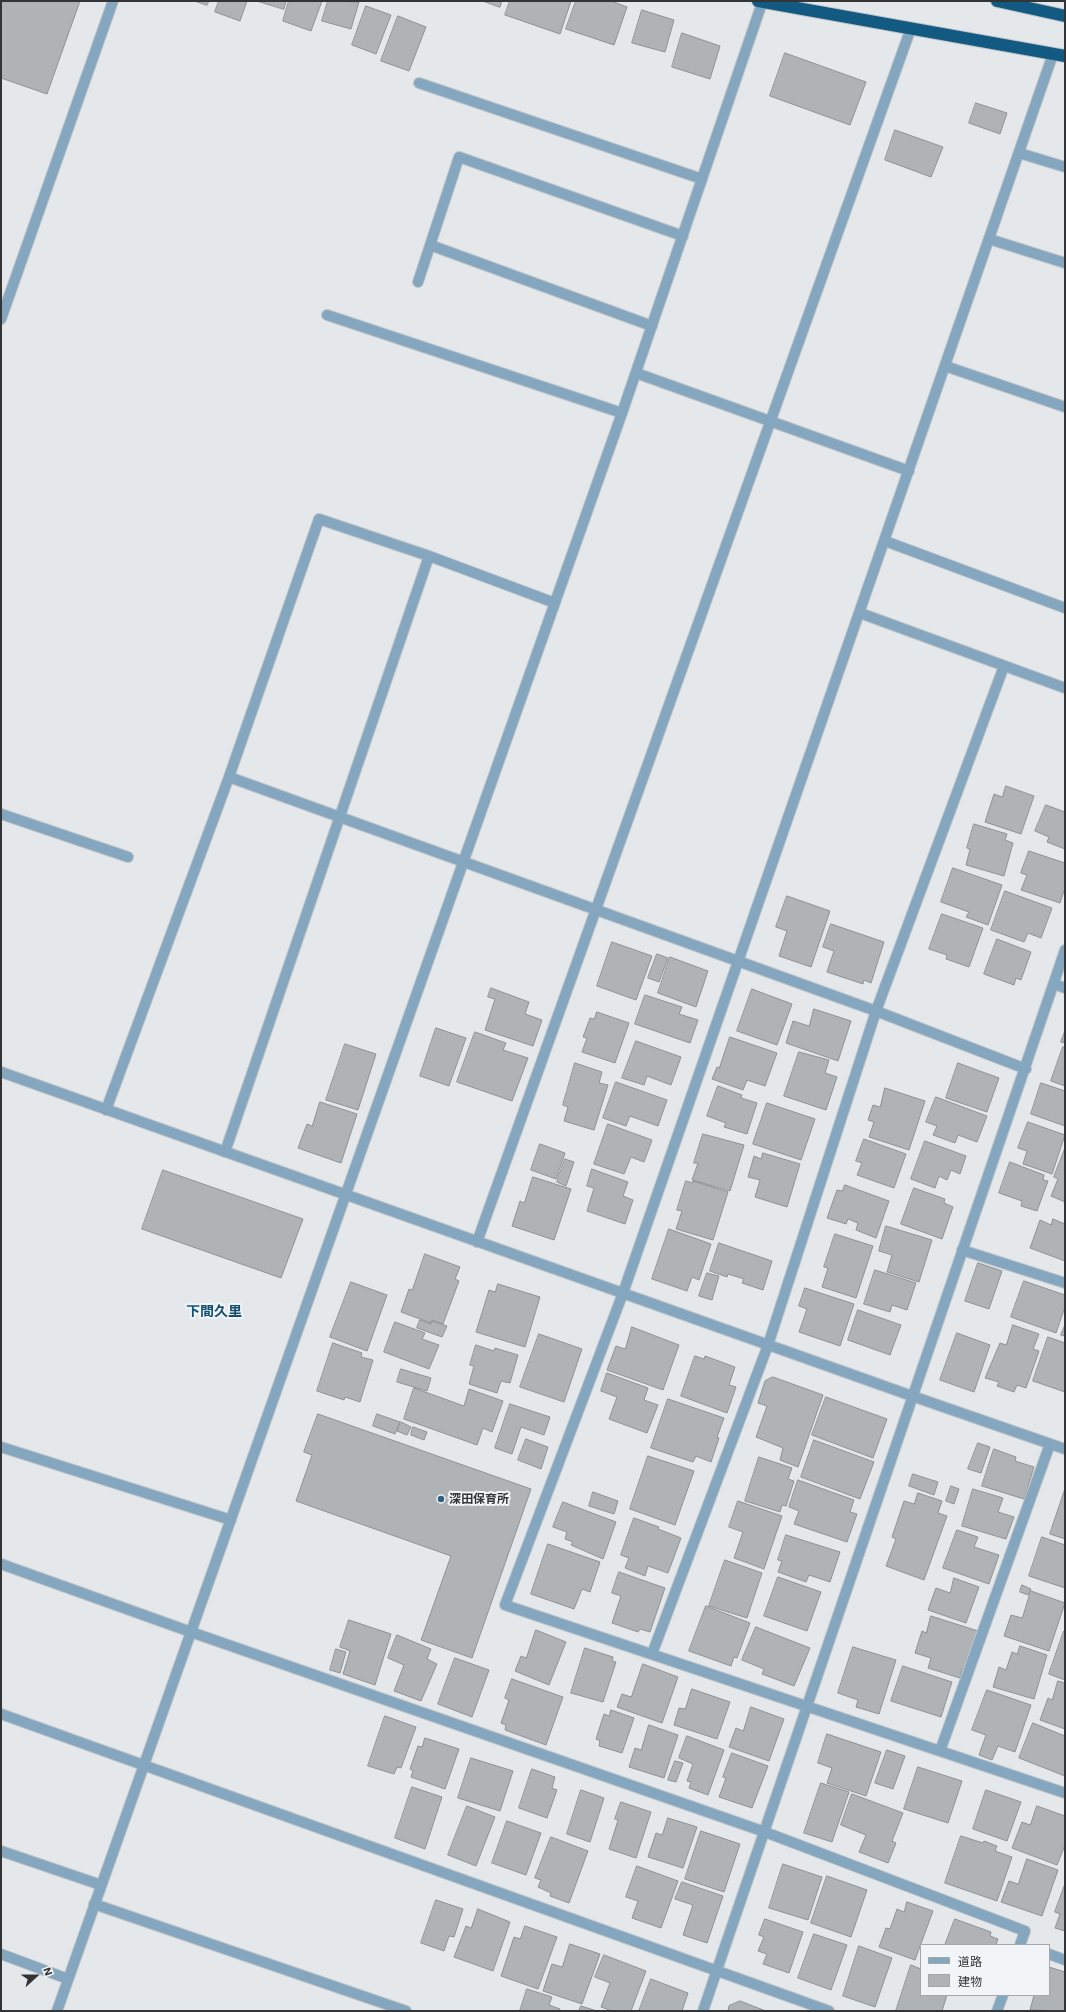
<!DOCTYPE html>
<meta charset="utf-8">
<style>
body{margin:0}
#map{position:relative;width:1066px;height:2012px;overflow:hidden;background:#e4e8eb;font-family:"Work Sans","Noto Sans JP",sans-serif}
canvas{display:block}
.frame{position:absolute;inset:0;border:2px solid #323435;pointer-events:none}
.legend{position:absolute;left:920px;top:1944px;width:130px;height:52px;box-sizing:border-box;background:#f1f5f8;border:1px solid #a5a8aa;margin:0;padding:5px 7px;list-style:none;font-size:12px;color:#323435}
.legend li{display:flex;align-items:center;gap:8px;height:20px}
.legend b{width:20px;border:1px solid #a5a8aa}
.north{position:absolute;left:16px;top:1956px;width:40px;height:40px;-webkit-text-stroke:3px #f1f5f8;paint-order:stroke;rotate:69deg;font-size:11px;font-weight:700;line-height:16px;text-align:center;color:#323435}
.north::after{content:'';display:block;margin:auto;width:14px;height:18px;background:#323435;clip-path:polygon(50% 0,100% 100%,50% 72%,0 100%)}
</style>
<div id="map">
<canvas width="1066" height="2012"></canvas>
<div class="frame"></div>
<ul class="legend">
<li><b style="height:5px;background:#84a7bf"></b>道路</li>
<li><b style="height:11px;background:#b0b3b6"></b>建物</li>
</ul>
<div class="north">N</div>
</div>
<script>
const ctx = document.querySelector('canvas').getContext('2d');
ctx.lineJoin = 'round';
function fillPath(path, color) { ctx.fillStyle = color; ctx.fill(path, 'evenodd'); }
function trace(path, color, width, dash) { ctx.strokeStyle = color; ctx.lineWidth = width; ctx.lineCap = dash ? 'butt' : 'round'; ctx.setLineDash(dash || []); ctx.stroke(path); }
function drawText(font, color, halo, rows, align = 'center') {
  ctx.font = font + ' "Work Sans","Noto Sans JP",sans-serif'; ctx.lineWidth = 4; ctx.setLineDash([]); ctx.textBaseline = 'middle'; ctx.strokeStyle = halo; ctx.fillStyle = color; for (const [text, x, y, turn = 0] of rows) {
    ctx.save(); ctx.translate(x, y); ctx.rotate((+turn || 0) * Math.PI / 180); ctx.textAlign = isNaN(turn) ? turn : align; if (halo) ctx.strokeText(text, 0, 0); ctx.fillText(text, 0, 0); ctx.restore();
  }
}
const building = new Path2D(`
 M1 1H80L47 94 1 78Z
 M195 1H209L207 5Z
 M219 1H247L240 21 215 12Z
 M257 1H286L284 9Z
 M289 1H322L311 31 283 21Z
 M328 1 359 2 351 29 322 21Z
 M483 1H502L500 7Z
 M510 1H571L560 34 505 15Z
 M576 1H611L627 7 614 45 566 29Z
 M366 6 391 15 376 54 352 45Z
 M642 10 674 20 665 52 632 43Z
 M398 16 426 27 409 71 381 61Z
 M682 33 720 46 710 79 672 67Z
 M785 53 866 82 850 125 770 96Z
 M976 103 1007 113 1000 134 969 123Z
 M895 130 943 147 931 177 885 160Z
 M1006 786 1034 796 1021 834 985 822 994 794 1002 797Z
 M1046 805 1065 812V849L1047 842 1049 837 1035 831Z
 M974 824 1007 834 1005 840 1013 843 1004 876 966 865 970 849 967 848Z
 M1029 851 1065 863V888L1060 903 1021 890 1027 875 1021 873Z
 M953 868 1002 885 988 925 966 917 969 912 941 902Z
 M1005 891 1052 908 1041 938 1028 933 1024 942 991 930Z
 M787 896 830 911 811 967 779 956 787 931 776 927Z
 M942 914 983 928 969 967 946 959 947 955 929 949Z
 M831 924 884 942 871 983 864 980 863 984 827 972 834 951 823 947Z
 M997 939 1031 952 1021 980 1016 978 1014 985 984 974Z
 M612 942 652 956 636 1000 597 986Z
 M657 954 668 958 659 982 648 978Z
 M670 957 708 971 696 1007 658 993Z
 M491 988 529 1002 525 1014 542 1020 533 1046 485 1030 495 999 488 997Z
 M752 989 792 1004 777 1045 737 1031Z
 M645 995 682 1007 679 1014 698 1020 690 1043 635 1024Z
 M814 1009 851 1021 838 1061 786 1043 793 1021 809 1026Z
 M597 1012 629 1023 615 1063 582 1052 587 1038 583 1037 590 1018 594 1019Z
 M436 1028 466 1038 449 1086 420 1076Z
 M1065 1031V1043L1061 1042Z
 M475 1032 506 1043 503 1050 528 1058 512 1101 457 1082Z
 M730 1037 777 1053 765 1086 747 1080 743 1090 712 1079 717 1067 719 1068Z
 M636 1041 681 1057 671 1085 647 1076 644 1085 622 1078Z
 M345 1044 376 1054 358 1110 326 1100Z
 M1063 1047 1065 1048V1086L1051 1081Z
 M799 1052 829 1060 825 1073 837 1077 826 1110 784 1096Z
 M575 1063 602 1072 599 1083 608 1085 594 1130 564 1121 568 1107 563 1105Z
 M958 1063 999 1078 987 1112 946 1098Z
 M616 1082 667 1100 658 1126 630 1116 626 1126 603 1118Z
 M1041 1083 1065 1091V1126L1031 1114Z
 M718 1086 742 1095 741 1098 757 1103 747 1134 724 1127 726 1123 707 1116Z
 M885 1088 925 1101 909 1150 869 1137 874 1122 868 1120 873 1105 880 1107Z
 M936 1097 987 1116 977 1142 958 1135 955 1143 933 1135 937 1126 926 1122Z
 M320 1102 357 1114 341 1163 298 1148 307 1124 312 1126Z
 M767 1103 815 1119 801 1160 753 1144Z
 M1028 1122 1065 1135 1052 1174 1023 1164 1027 1151 1018 1148Z
 M608 1124 652 1140 644 1162 631 1157 624 1174 594 1164Z
 M703 1134 744 1145 730 1191 692 1180 698 1163H694Z
 M864 1139 906 1154 894 1188 857 1175 862 1163 856 1161Z
 M925 1141 966 1156 960 1174 951 1170 947 1180 939 1176 935 1188 911 1179Z
 M540 1144 565 1153 556 1179 531 1170Z
 M1065 1148V1202L1051 1196 1058 1179 1054 1177Z
 M763 1153 800 1164 787 1207 755 1197 760 1180 748 1177 754 1156 761 1159Z
 M565 1159 574 1162 566 1186 557 1182Z
 M1010 1162 1044 1175 1043 1180 1048 1181 1037 1211 1021 1206 1022 1201 999 1193Z
 M592 1169 628 1182 623 1196 633 1200 625 1224 587 1211 594 1188 587 1186Z
 M163 1170 303 1219 281 1278 142 1229Z
 M533 1177 571 1189 554 1240 512 1226 520 1201 524 1203Z
 M686 1181 693 1183V1181L728 1192 713 1240 676 1229 682 1211 677 1210Z
 M845 1185 889 1201 876 1238 856 1230 858 1223 848 1219 846 1224 827 1218 837 1190 842 1191Z
 M914 1188 945 1199 944 1203 953 1207 942 1239 901 1224Z
 M1053 1219 1065 1224V1261L1030 1248 1040 1220 1051 1225Z
 M886 1226 932 1240 919 1282 887 1272 892 1255 879 1251Z
 M669 1229 711 1244 699 1280 692 1277 687 1291 652 1279Z
 M835 1234 873 1246 856 1298 822 1287 828 1268 824 1267Z
 M719 1243 772 1261 763 1290 742 1283 744 1279 728 1274 727 1277 710 1271Z
 M425 1254 460 1267 455 1279 459 1281 443 1324 432 1320 431 1323 401 1312 409 1289 412 1290Z
 M978 1263 1002 1271 989 1309 965 1301Z
 M875 1270 916 1283 907 1310 892 1305 890 1312 864 1304Z
 M707 1273 719 1276 712 1300 699 1296Z
 M1024 1281 1065 1295V1307L1056 1333 1011 1317Z
 M351 1282 387 1295 367 1351 330 1337Z
 M498 1284 540 1297 525 1347 476 1332 489 1290 495 1292Z
 M805 1288 854 1304 840 1346 799 1332 807 1309 799 1306Z
 M858 1310 901 1325 890 1355 848 1340Z
 M420 1320 431 1324 433 1321 447 1326 442 1337 417 1328Z
 M395 1322 425 1333 422 1339 439 1345 429 1369 384 1352Z
 M1013 1325 1039 1334 1033 1349 1039 1351 1026 1388 1017 1385 1014 1392 997 1386 999 1382 985 1378 1000 1343 1006 1345Z
 M1065 1325V1336L1061 1335Z
 M632 1327 679 1345 663 1390 607 1370 616 1346 625 1349Z
 M957 1333 990 1345 974 1392 940 1380Z
 M539 1334 582 1349 564 1402 520 1387Z
 M1048 1337 1065 1343V1392L1033 1381Z
 M333 1343 362 1353 361 1357 373 1360 360 1402 345 1397 344 1400 317 1391Z
 M476 1345 494 1351 495 1348 518 1355 510 1383 501 1381 497 1393 469 1384 474 1366 470 1365Z
 M695 1356 704 1359 705 1356 735 1367 729 1385 736 1387 727 1413 681 1396Z
 M401 1369 431 1378 427 1391 397 1382Z
 M607 1373 648 1388 644 1400 658 1405 647 1433 609 1419 617 1397 601 1391Z
 M773 1377 823 1395 798 1467 780 1460 783 1448 756 1437 767 1406 758 1403 765 1381Z
 M414 1388 464 1406 469 1389 503 1401 492 1432 483 1428 477 1445 404 1419Z
 M826 1397 887 1419 873 1458 812 1435Z
 M668 1399 724 1418 717 1437 719 1438 711 1462 696 1456 693 1462 651 1448Z
 M510 1404 550 1417 544 1435 521 1427 512 1454 495 1448Z
 M318 1414 531 1489 472 1658 421 1640 451 1556 296 1501 312 1455 304 1452Z
 M377 1414 400 1422 395 1434 373 1426Z
 M401 1422 411 1427 407 1435 397 1431Z
 M413 1427 427 1432 424 1440 411 1435Z
 M526 1439 548 1447 541 1469 518 1460Z
 M814 1440 874 1462 860 1499 801 1477Z
 M978 1443 990 1447 981 1473 968 1469Z
 M994 1449 1016 1457 1015 1461 1034 1467 1024 1499 982 1486Z
 M648 1456 694 1471 675 1525 630 1509Z
 M759 1457 792 1468 788 1479 794 1481 786 1506 782 1505 780 1512 745 1501Z
 M913 1474 938 1482 934 1495 909 1486Z
 M798 1480 854 1500 850 1512 857 1514 847 1542 794 1524 799 1511 789 1507Z
 M951 1486 959 1489 954 1504 946 1501Z
 M973 1489 1003 1498 998 1512 1014 1517 1006 1539 962 1526Z
 M1065 1489V1539L1050 1534Z
 M593 1492 618 1501 614 1514 589 1506Z
 M918 1493 942 1501 938 1513 947 1516 924 1580 886 1566 896 1539 892 1537 904 1501 914 1504Z
 M738 1501 782 1516 764 1569 734 1558 743 1532 729 1527Z
 M563 1502 616 1522 603 1559 571 1545 573 1542 565 1539 567 1532 553 1527Z
 M634 1518 659 1527 658 1529 681 1538 668 1573 648 1566 645 1576 625 1568 629 1558 621 1555Z
 M957 1530 978 1537 974 1547 999 1555 989 1584 943 1568Z
 M786 1535 840 1552 830 1582 809 1575 806 1582 778 1572 782 1561 778 1560Z
 M1042 1537 1065 1545V1588L1029 1576Z
 M548 1544 600 1562 590 1592 582 1589 574 1609 531 1594Z
 M725 1560 762 1573 747 1618 709 1606Z
 M619 1572 665 1588 650 1632 640 1629 638 1632 612 1623 621 1596 612 1593Z
 M778 1577 821 1592 807 1631 764 1616Z
 M954 1578 979 1587 966 1623 928 1610 936 1588 950 1593Z
 M1022 1585 1031 1589 1028 1595 1020 1592Z
 M1031 1591 1065 1603 1049 1651 1004 1636 1011 1615 1022 1618Z
 M706 1606 750 1623 737 1658 734 1657 731 1666 689 1651Z
 M931 1616 978 1631 965 1670 962 1669 960 1678 928 1668 931 1658 915 1653 922 1631 926 1633Z
 M349 1620 391 1634 375 1685 343 1674 350 1651 340 1647Z
 M756 1627 810 1648 794 1686 762 1674 764 1669 742 1660Z
 M536 1630 566 1642 549 1685 515 1671 521 1656 526 1658Z
 M1064 1631H1065V1680L1049 1674Z
 M397 1635 431 1649 427 1659 437 1664 421 1701 394 1691 404 1665 388 1658Z
 M1020 1646 1047 1655 1034 1699 993 1687 999 1667 1006 1670 1012 1652 1017 1654Z
 M853 1647 896 1660 879 1714 856 1707 858 1700 838 1693Z
 M585 1648 613 1657 612 1661 616 1662 603 1702 571 1693Z
 M336 1649 346 1652 340 1673 330 1670Z
 M455 1658 489 1670 472 1717 438 1704Z
 M643 1664 678 1677 662 1723 617 1707 622 1694 631 1697Z
 M903 1666 952 1682 941 1717 891 1701Z
 M512 1679 563 1697 546 1745 505 1730 506 1725 501 1723 509 1700 505 1698Z
 M1058 1681 1065 1683V1729L1040 1720 1048 1698 1052 1700Z
 M692 1689 730 1702 717 1739 674 1725 679 1708 685 1709Z
 M987 1690 1031 1705 1015 1752 998 1746 992 1760 979 1755 986 1735 972 1730Z
 M751 1707 784 1719 769 1761 729 1747 736 1728 743 1731Z
 M611 1710 634 1718 622 1753 599 1746 600 1741 596 1739 604 1714 609 1716Z
 M385 1716 416 1727 401 1768 397 1767 394 1774 368 1766Z
 M1033 1723 1065 1736V1776L1019 1758Z
 M649 1725 678 1735 664 1778 629 1767 635 1748 641 1750Z
 M827 1734 881 1752 866 1796 827 1783 832 1768 818 1763Z
 M687 1736 724 1750 708 1795 689 1788 691 1782 687 1781 693 1764 679 1758Z
 M425 1738 459 1749 445 1789 411 1777 413 1771 410 1769 418 1746 422 1747Z
 M887 1750 905 1756 893 1789 875 1783Z
 M732 1753 768 1766 752 1808 719 1797 726 1778 723 1777Z
 M471 1758 513 1771 500 1811 458 1798Z
 M675 1761 683 1763 676 1782 668 1780Z
 M918 1767 962 1781 948 1823 904 1809Z
 M532 1769 555 1777 552 1788 557 1790 547 1818 519 1808Z
 M821 1783 849 1792 832 1842 804 1833Z
 M412 1787 442 1797 425 1849 395 1838Z
 M581 1790 604 1798 590 1842 567 1834Z
 M986 1790 1021 1802 1007 1841 973 1829Z
 M852 1794 903 1813 892 1841 896 1843 888 1863 859 1852 866 1835 841 1825Z
 M621 1802 651 1812 636 1858 609 1849 618 1820 615 1819Z
 M467 1806 495 1817 476 1866 448 1855Z
 M1037 1806 1065 1816V1845L1057 1865 1012 1848 1022 1822 1030 1825Z
 M668 1818 697 1827 683 1868 648 1857 656 1833 662 1835Z
 M507 1821 541 1833 526 1875 492 1863Z
 M701 1831 740 1844 724 1892 685 1879Z
 M961 1836 983 1843 984 1841 997 1846 995 1851 1012 1857 997 1901 945 1883Z
 M551 1837 588 1851 569 1903 550 1896 551 1893 538 1887 541 1880 535 1878Z
 M1027 1859 1058 1870 1042 1916 1001 1902 1009 1881 1018 1884Z
 M783 1864 822 1877 808 1920 769 1908Z
 M637 1866 678 1881 661 1928 632 1918 638 1901 626 1897Z
 M827 1876 867 1890 851 1937 811 1923Z
 M682 1882 723 1896 707 1943 683 1935 693 1905 675 1899Z
 M1065 1884V1931L1055 1928 1060 1914 1055 1912Z
 M436 1900 463 1909 454 1937 449 1936 444 1951 421 1943Z
 M907 1902 933 1911 915 1960 879 1947 886 1928 890 1929 897 1909 904 1912Z
 M478 1909 510 1922 493 1971 454 1957 466 1926 471 1928Z
 M765 1919 803 1932 789 1973 763 1964 767 1954 758 1951 764 1937 759 1935Z
 M955 1919 991 1932 990 1936 998 1939 996 1945H945Z
 M525 1926 557 1937 538 1989 501 1976 514 1937 520 1939Z
 M814 1934 847 1945 831 1990 798 1978Z
 M570 1944 600 1954 582 2004 543 1991 552 1964 562 1967Z
 M859 1946 892 1958 875 2007 843 1996Z
 M604 1955 646 1971 631 2011H612L601 2007 610 1983 595 1977Z
 M911 1965 921 1969V1995H947L942 2011H896Z
 M1049 1967 1065 1972V2011L1030 2010 1034 1995H1049Z
 M651 1979 688 1993 682 2011H639Z
 M527 1989 552 1997 549 2005 560 2009 559 2011H520Z
 M740 2001 766 2011H728L729 2006Z
 M581 2006 597 2011H579Z`);
fillPath(building, '#b0b3b6');
trace(building, '#8e9294', 1);
const lane = new Path2D(`
 M419 83 702 179
 M1019 153 1065 167
 M989 239 1065 263
 M430 245 652 326
 M418 282 459 157 683 236
 M327 315 622 413
 M1 814 128 857
 M1054 984 1065 988
 M962 1250 1065 1283
 M1 1564 191 1632 765 1832
 M1 1851 101 1885
 M94 1904 406 2011`);
const street = new Path2D(`
 M1053 54 623 1293 505 1605 1065 1793
 M1 319 113 1
 M945 366 1065 407
 M636 373 909 471
 M885 541 1065 608
 M860 613 1065 688
 M229 777 876 1011 1026 1069
 M1 1072 912 1396 1065 1449
 M106 1110 229 777 319 519 429 556 555 603
 M225 1152 429 556
 M477 1242 911 28
 M1 1447 231 1520
 M652 1654 768 1345 876 1011 1004 666
 M1 1714 829 2011
 M940 1751 1050 1444
 M765 1832 1025 1931 1020 1945
 M1 1954 68 1979
 M1049 1954 1065 1960
 M57 2011 622 413 762 3
 M703 2011 1065 950
 M997 2011 1003 1995`);
const highway = new Path2D(`
 M758 1 1065 56
 M997 1 1065 16`);
trace(lane, '#c0c4c7', 12);
trace(street, '#c0c4c7', 12);
trace(highway, '#c0c4c7', 14);
trace(lane, '#84a7bf', 10);
trace(street, '#84a7bf', 10);
trace(highway, '#125a81', 12);
for (const [x, y, r, color] of [
 [441,1499,4,"#2f5f7e"]
]) { const dot = new Path2D(); dot.arc(x, y, r, 0, 2 * Math.PI); ctx.fillStyle = color; ctx.fill(dot); trace(dot, '#f1f5f8', 1.5); }
drawText('bold 12px', '#323435', '#f1f5f8', [
 ["深田保育所",449,1499]
], 'left');
drawText('bold 14px', '#165071', '#f1f5f8', [
 ["下間久里",214,1312]
]);
</script>
